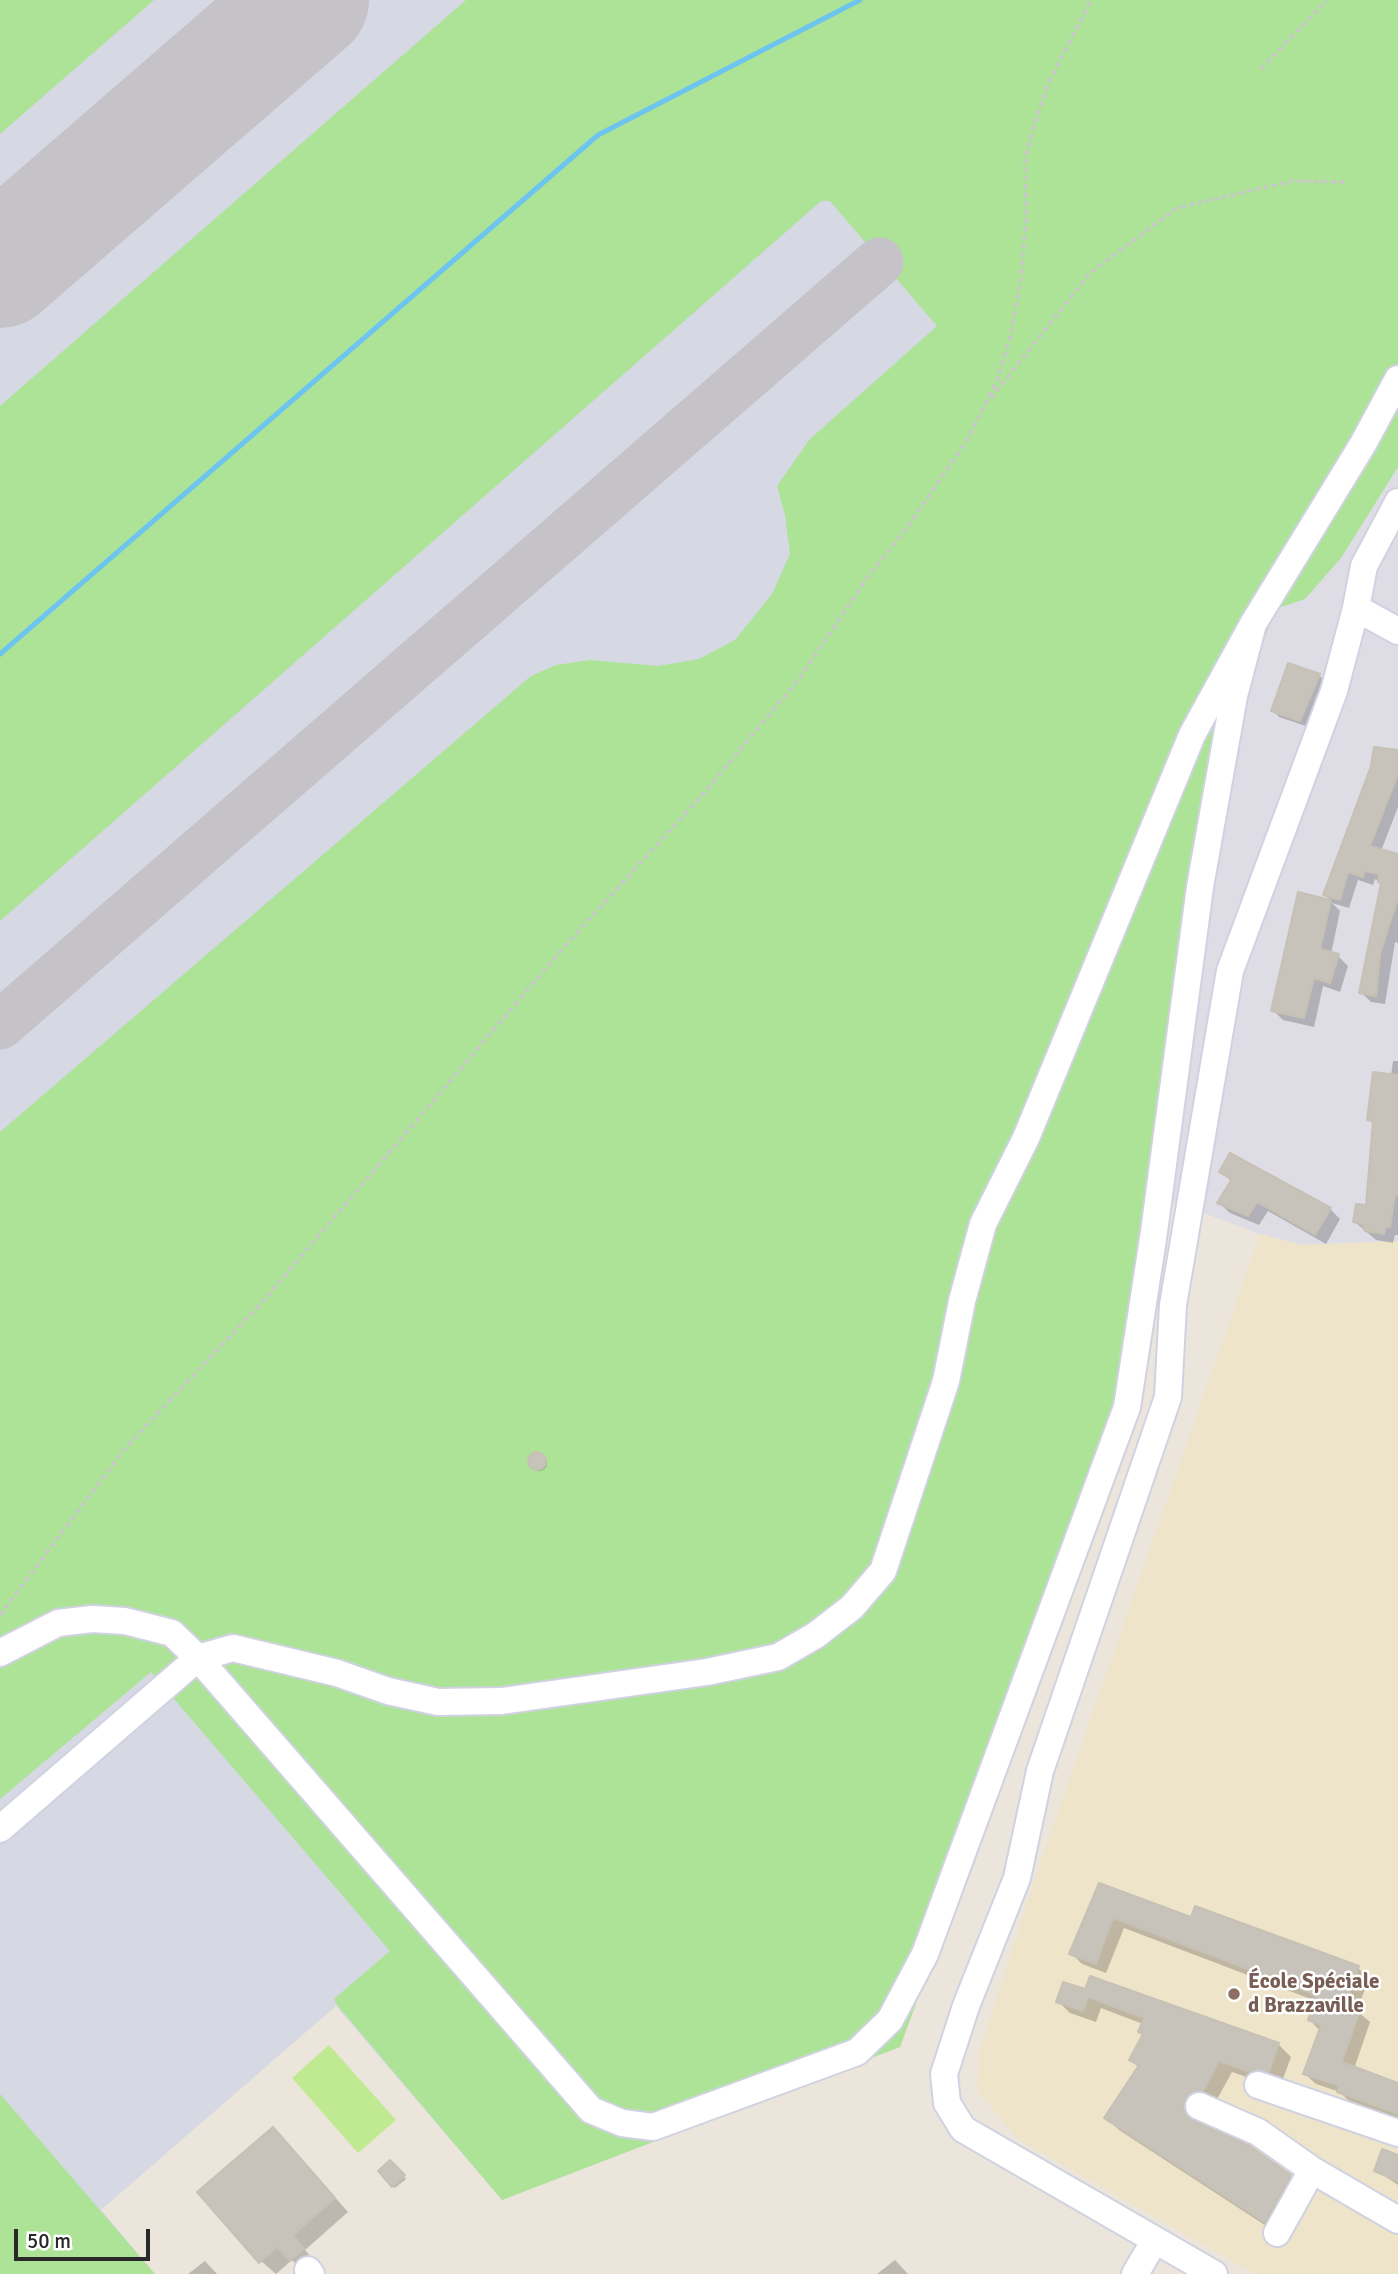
<!DOCTYPE html>
<meta charset="utf-8">
<style>
body{margin:0}
#map{position:relative;width:1398px;height:2274px;overflow:hidden;background:#ece5db;font-family:Signika,sans-serif}
canvas{display:block}
.scale{position:absolute;left:14px;top:2229px;width:136px;height:32px;box-sizing:border-box;border:4px solid #292929;border-top:0;padding-left:9px;font-size:21px;line-height:24px;white-space:nowrap;color:#292929;-webkit-text-stroke:5px #fff;paint-order:stroke}
</style>
<div id="map">
<canvas width="1398" height="2274"></canvas>
<div class="scale">50 m</div>
</div>
<script>
const ctx = document.querySelector('canvas').getContext('2d');
ctx.lineJoin = 'round';
function fillPath(path, color) { ctx.fillStyle = color; ctx.fill(path, 'evenodd'); }
function trace(path, color, width, dash) { ctx.strokeStyle = color; ctx.lineWidth = width; ctx.lineCap = dash ? 'butt' : 'round'; ctx.setLineDash(dash || []); ctx.stroke(path); }
function drawText(font, color, halo, rows, align = 'center') {
  ctx.font = font + ' Signika,sans-serif'; ctx.lineWidth = 5; ctx.setLineDash([]); ctx.textBaseline = 'middle'; ctx.strokeStyle = halo; ctx.fillStyle = color; for (const [text, x, y, turn = 0] of rows) {
    ctx.save(); ctx.translate(x, y); ctx.rotate((+turn || 0) * Math.PI / 180); ctx.textAlign = isNaN(turn) ? turn : align; if (halo) ctx.strokeText(text, 0, 0); ctx.fillText(text, 0, 0); ctx.restore();
  }
}
fillPath(new Path2D(`
 M1398 395V1241L1302 1245 1260 1234 1168 1200 1225 749 1276 609Z`), '#dedce4');
fillPath(new Path2D(`
 M1260 1234 1302 1245 1398 1241V2274H1255L1019 2140 977 2091 979 2053 1038 1869Z`), '#eee4ca');
fillPath(new Path2D(`
 M0 0H1398L1276 609 1225 749 950 1909 900 2047 502 2200 336 2006 101 2210 155 2274H0Z`), '#d6d8e4');
fillPath(new Path2D(`
 M0 0H154L0 134Z
 M466 0H1398V467L1341 558 1305 599 1275 609 1225 749 1141 1395 900 2047 502 2200 337 2005 334 1999 390 1951 151 1672 0 1799V1664L82 1623 172 1620 115 1606 64 1608 0 1638V1132L531 676 556 665 590 660 658 666 699 659 735 640 772 594 790 554 785 515 777 486 810 439 937 326 830 201H821L0 921V406Z
 M0 2094 155 2274H0Z`), '#ace397');
fillPath(new Path2D(`
 M329 2045 396 2120 358 2153 292 2078Z`), '#c0ea92');
fillPath(new Path2D(`
 M1319 675 1325 682 1306 726 1279 717 1273 710Z
 M1398 752V807L1381 851 1398 856V943L1395 942 1385 1004 1371 1002 1361 992 1382 884 1375 879 1373 885 1358 880 1349 908 1332 903 1340 911 1331 954 1338 956 1348 966 1340 992 1323 986 1314 1027 1283 1020 1273 1010 1299 894 1332 902 1325 895Z
 M1393 1061H1398V1235H1395L1393 1243 1376 1240 1355 1222 1368 1207 1374 1125 1369 1119 1391 1076Z
 M1221 1172 1330 1209 1340 1219 1326 1244 1268 1211 1259 1225 1230 1213 1219 1203 1232 1182Z
 M531 1463a8 8 0 1 1 16 0a8 8 0 1 1-16 0Z
 M1100 1885 1192 1919 1358 1968 1369 1978 1357 2011 1370 2022 1354 2069 1398 2084V2119L1350 2102 1340 2092 1316 2084 1305 2074 1320 2031 1310 2020 1316 2001 1124 1928 1106 1973 1082 1964 1071 1953Z
 M1064 1984 1278 2044 1291 2057 1281 2084 1264 2083 1232 2072 1215 2103 1201 2106 1195 2120 1290 2176 1302 2188 1277 2233 1119 2130 1107 2118 1139 2068 1131 2060 1144 2035 1140 2031 1143 2024 1101 2008 1096 2022 1070 2013 1058 2001Z
 M287 2143 348 2212 305 2250 317 2264 305 2274 292 2260 276 2274 261 2261Z
 M1398 2157V2185L1376 2170Z
 M390 2162 406 2179 395 2188 380 2171Z
 M895 2260 908 2274H877Z
 M205 2261 217 2274H188Z`), '#0003');
trace(new Path2D(`
 M0 654 598 135 860 0`), '#6dc5ef', 5);
trace(new Path2D(`
 M0 1025 879 262`), '#c5c2c8', 49);
trace(new Path2D(`
 M0 267 308 0`), '#c5c2c8', 122);
const building = new Path2D(`
 M1288 663 1320 674 1300 721 1271 711Z
 M1374 747 1398 750V774L1370 846 1398 854V897L1380 954 1376 996 1359 993 1381 883 1378 882 1379 874 1365 871 1363 877 1348 872 1340 900 1323 895 1371 766Z
 M1298 892 1331 900 1320 949 1339 954 1330 983 1314 978 1304 1018 1271 1011Z
 M1373 1072 1398 1075V1195H1395L1390 1227 1386 1226 1384 1234 1365 1231 1362 1224 1353 1222 1356 1204 1366 1205 1373 1121 1367 1120Z
 M1230 1153 1331 1208 1315 1235 1257 1202 1248 1216 1217 1203 1232 1179 1219 1172Z
 M528 1461a9 9 0 1 1 18 0a9 9 0 1 1-18 0Z
 M1099 1883 1191 1917 1195 1906 1359 1966 1345 2005 1360 2010 1342 2062 1398 2083V2114L1337 2092 1340 2086 1303 2074 1321 2025 1308 2020 1316 1995 1113 1918 1096 1964 1069 1954Z
 M1090 1976 1279 2043 1269 2072H1250L1219 2061 1203 2091 1189 2094 1183 2107 1192 2120 1250 2146 1291 2175 1264 2222 1104 2118 1139 2065 1129 2060 1143 2034 1138 2032 1144 2018 1088 1997 1083 2011 1056 2002 1063 1982 1085 1989Z
 M273 2127 335 2198 293 2235 304 2249 290 2261 277 2247 259 2263 197 2192Z
 M1382 2149 1398 2155V2181L1374 2171Z
 M390 2160 405 2175 392 2187 378 2171Z`);
fillPath(building, '#c7c2ba');
trace(building, '#c7c1b5', 2);
const minor = new Path2D(`
 M1356 608 1364 566 1398 502
 M0 1653 58 1623 92 1619 125 1621 172 1633 198 1658 233 1648 337 1673 388 1691 438 1702 502 1701 707 1672 778 1657 816 1635 852 1607 883 1571 946 1381 962 1301 983 1224 1026 1138 1192 735 1253 624 1363 444 1398 379
 M0 1829 198 1658 591 2110 622 2123 653 2127 857 2052 890 2020 925 1954 1127 1407 1154 1232 1200 887 1234 696 1253 624
 M1258 2085 1398 2133
 M1199 2106 1258 2132 1312 2170 1398 2220
 M1277 2233 1312 2170
 M308 2270 311 2274
 M1135 2274 1155 2240
 M1214 2274 963 2129 947 2103 944 2074 966 2006 1017 1878 1040 1771 1168 1397 1173 1305 1230 971 1334 691 1356 608 1398 631`);
trace(minor, '#d0d2e2', 30);
trace(new Path2D(`
 M1261 69 1327 0
 M991 398 1090 273 1177 208 1292 181 1344 182
 M0 1615 126 1447 264 1300 564 947 704 793 799 679 867 578 904 532 969 437 998 378 1011 333 1021 278 1026 219 1025 158 1037 116 1050 80 1091 0`), '#c7c7c7', 3.5, [5, 3.5]);
trace(minor, '#fff', 26);
for (const [x, y, r, color] of [
 [1234,1994,7,"#8d6e63"]
]) { const dot = new Path2D(); dot.arc(x, y, r, 0, 2 * Math.PI); ctx.fillStyle = color; ctx.fill(dot); trace(dot, '#fff', 2.5); }
drawText('bold 21px', '#785e54', '#fff', [
 ["École Spéciale",1248,1982],
 ["d Brazzaville",1248,2006]
], 'left');
</script>
